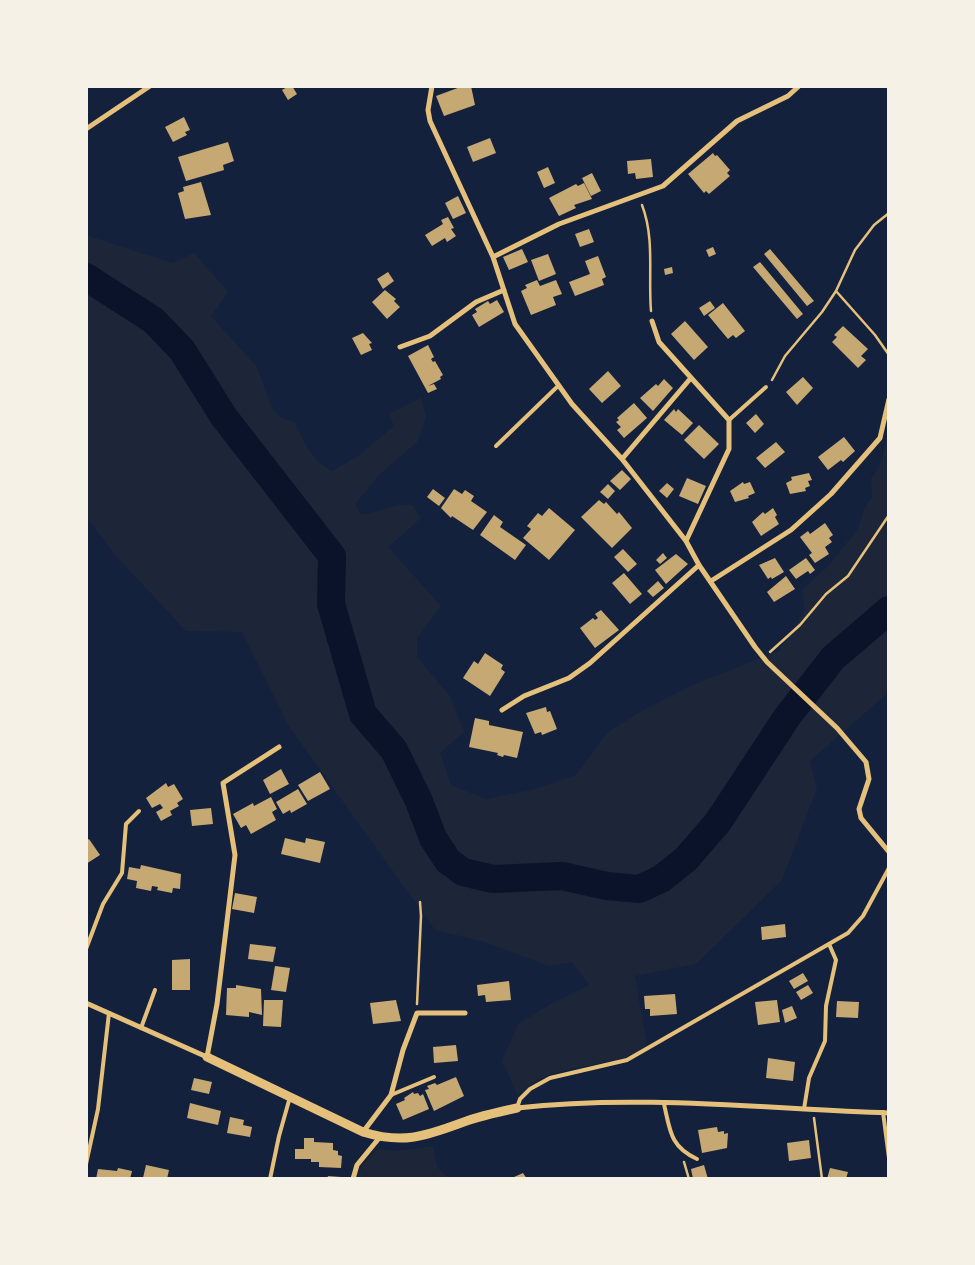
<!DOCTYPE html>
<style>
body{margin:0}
#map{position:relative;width:975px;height:1265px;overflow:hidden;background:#14213d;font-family:Roboto,sans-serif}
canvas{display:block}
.frame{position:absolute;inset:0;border:88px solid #f6f1e7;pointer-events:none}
</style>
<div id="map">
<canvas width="975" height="1265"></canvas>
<div class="frame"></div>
</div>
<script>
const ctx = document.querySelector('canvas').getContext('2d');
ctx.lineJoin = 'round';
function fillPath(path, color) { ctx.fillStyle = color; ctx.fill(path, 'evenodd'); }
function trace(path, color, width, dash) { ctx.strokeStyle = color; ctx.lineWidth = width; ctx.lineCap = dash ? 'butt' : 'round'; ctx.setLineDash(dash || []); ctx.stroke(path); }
fillPath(new Path2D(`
 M86 235 172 263 194 253 228 292 211 316 257 367 271 406 279 417 295 422C305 444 310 459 332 471L358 456 394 426 389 414 421 398 426 416 418 441 379 475 355 504 360 514C379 513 395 503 413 505L421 518 388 547 441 606 417 638V657L450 696 464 732 440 753 451 785 486 799 535 789 576 775 607 733 638 713 690 686 779 651 805 610 802 590 829 565 858 529 864 509 872 497 871 478C887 461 885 436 889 414V692L810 761 817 788 782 880 696 964 635 976 647 1045C640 1049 631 1056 623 1058 590 1068 541 1067 518 1096L502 1061 518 1024 551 1004 589 985 572 962 549 966 485 942 435 930 288 725 242 632 186 631 115 555 86 516Z
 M433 1146 437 1167 449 1179 357 1178 362 1166 377 1149 396 1151Z`), '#1d2539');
trace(new Path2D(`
 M86 277 153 320 182 350 224 417 332 556 331 604 363 714 394 750 419 801 433 838 448 861 463 872 493 879 562 876 607 886 639 889 661 879 686 859 718 822 787 717 833 658 889 610`), '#0b132b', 28);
fillPath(new Path2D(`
 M289 86H292L297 94 288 100 282 90Z
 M463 86H471L475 105 444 116 436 96Z
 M184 117 190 130 185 132 187 135 173 142 165 127Z
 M490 138 496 153 473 162 467 147Z
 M228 142 234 161 223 165 224 170 186 181 178 157Z
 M713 153 715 156 717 155 730 170 727 173 730 176 709 194 706 191 704 193 688 174Z
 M651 159 653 177 636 179 635 173 628 174 627 161Z
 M548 167 555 183 544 188 537 172Z
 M592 173 601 191 591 196 582 178Z
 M201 182 211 215 185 219 178 193 184 191 183 187Z
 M584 183 592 199 574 205 576 208 559 216 549 198 576 184 578 186Z
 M458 196 466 213 453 219 445 203Z
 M448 217 454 228 451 229 456 236 447 242 445 238 432 246 425 235 443 224 441 220Z
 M589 229 594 242 580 247 575 234Z
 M713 247 716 254 709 257 706 250Z
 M522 249 528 262 509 270 503 257Z
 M770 249 814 301 807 306 764 254Z
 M548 254 556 274 539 281 531 260Z
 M598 256 606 277 602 279 604 285 575 296 569 282 590 274 585 261Z
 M760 262 803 314 797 319 753 267Z
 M672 267 673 273 665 275 664 269Z
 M388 272 394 281 383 289 377 279Z
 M537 280 540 286 556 280 562 294 553 297 556 305 531 315 521 291 527 288 525 285Z
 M385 290 396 299 394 301 400 307 387 319 372 302Z
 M497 300 504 312 479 327 472 315 477 312 475 309 488 301 490 304Z
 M710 301 715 308 704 316 699 308Z
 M723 303 745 331 736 338 733 335 728 339 708 315Z
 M685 321 708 347 694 360 671 334Z
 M843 326 868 349 861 356 866 360 858 368 832 342 837 337 834 335Z
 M363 333 372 343 369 344 372 350 361 355 352 338Z
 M428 345 434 357 431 359 433 362 435 361 443 375 440 377 441 379 428 386 434 384 437 389 428 393 408 356Z
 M608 371 621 386 602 403 589 389Z
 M803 377 813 388 797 405 786 392Z
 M664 379 673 388 653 411 640 398 656 384 658 386Z
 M634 403 647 418 624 438 617 430 621 427 616 422 619 420 617 418Z
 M674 409 676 412 678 409 693 423 682 435 664 420Z
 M756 414 764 424 755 433 746 423Z
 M699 425 719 444 704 459 684 440Z
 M844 437 855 451 843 462 841 460 828 470 818 457Z
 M776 442 785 452 765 468 756 458Z
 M622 470 631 479 620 490 610 481Z
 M809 473 812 480 808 481 810 486 805 488 806 491 790 494 786 483 792 480 791 477Z
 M687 478 706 486 698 504 679 496Z
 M743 482 744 484 750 482 755 493 748 496 749 498 735 502 730 491Z
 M667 483 674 489 667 498 659 491Z
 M608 484 615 491 608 499 600 492Z
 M433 489 445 498 439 506 427 497Z
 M454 489 462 494 465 490 474 496 471 501 487 512 473 530 452 516 451 518 441 508Z
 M599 500 604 504 606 502 617 514 619 512 632 528 612 548 581 517Z
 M549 508 575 530 549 560 523 538 531 529 527 526 538 513 542 516Z
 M773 508 777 515 775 517 779 524 761 536 752 522 763 512 765 514Z
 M494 515 503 522 500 527 526 545 515 560 480 535Z
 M825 523 833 535 829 538 832 542 825 547 829 554 815 563 809 555 812 553 800 537 808 531 810 534Z
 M623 549 637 564 628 572 614 557Z
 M663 553 667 558 660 564 656 560Z
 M676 554 688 564 666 584 655 570Z
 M775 558 784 572 772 579 771 577 768 579 759 565Z
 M806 558 815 570 810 574 808 571 796 579 789 570Z
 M624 573 642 594 630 604 612 583Z
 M786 576 795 589 774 602 767 592Z
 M658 581 664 588 653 597 647 591Z
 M601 610 619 630 595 648 580 628 593 618 595 620 598 618 595 614Z
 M485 653 503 665 501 669 505 672 490 696 463 678 474 661 478 664Z
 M546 707 547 712 550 711 557 729 542 735 541 732 535 734 526 713Z
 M475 718 489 721V725L523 732 517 758 504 755 503 757 497 755 498 753 469 747Z
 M281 769 289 784 270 794 263 780Z
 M320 772 330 789 308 801 298 785Z
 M166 783 168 787 174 784 183 799 177 803 179 806 170 811 172 815 161 821 156 812 163 808 160 804 152 808 146 798Z
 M298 789 307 804 291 813 290 810 283 814 276 802Z
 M271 797 277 809 272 812 276 820 251 834 246 825 241 828 233 814 253 803 254 806Z
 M211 808 213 824 192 826 190 810Z
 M285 838 305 843 306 838 325 842 320 863 281 854Z
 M89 839 100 855 86 864V841Z
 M141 865 181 874 180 889 173 888 172 893 157 890 158 887 152 886 151 891 136 888 137 881 127 879 129 867 140 869Z
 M235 893 257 897 254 913 232 909Z
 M785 924 786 937 762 940 761 927Z
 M250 944 276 947 273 962 248 959Z
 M190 959V990H172V960Z
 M275 966 290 968 286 992 271 990Z
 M803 973 808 981 794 989 789 981Z
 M509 981 511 1000 486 1002 485 995 478 996 477 985Z
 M236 985 261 989 262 1015 249 1012V1017L226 1015 227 988H236Z
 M808 985 813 993 801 1000 796 992Z
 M675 994 677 1014 650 1016V1009H645L644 996Z
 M264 1000H283L281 1027 263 1026Z
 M396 1000 401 1021 373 1024 370 1003Z
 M777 1000 780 1022 758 1025 755 1002Z
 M837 1001 859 1002 858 1018 836 1017Z
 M792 1006 797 1018 785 1023 782 1010Z
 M456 1045 458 1061 434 1063 433 1047Z
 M768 1058 795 1062 793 1081 766 1078Z
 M456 1077 464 1096 434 1111 425 1090 429 1089 427 1086 435 1083 437 1085Z
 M194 1078 212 1082 209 1094 191 1090Z
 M413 1092 414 1094 418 1093 420 1096 423 1094 429 1109 403 1120 396 1104 405 1100 404 1098Z
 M190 1103 221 1111 218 1125 187 1118Z
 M230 1117 244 1120 243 1125 252 1127 250 1137 227 1133Z
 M717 1127 718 1132 724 1131V1134L728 1133 727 1148 702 1153 698 1130Z
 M304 1138H314V1142L333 1143V1150L338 1151V1155L342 1156 341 1168 319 1167V1162H311V1159H295V1149H304Z
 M809 1140 811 1158 789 1161 787 1143Z
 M146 1165 169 1170 167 1179 143 1178Z
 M704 1165 708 1179H693L691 1169Z
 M118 1168 132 1171 130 1179H96L98 1169 117 1171Z
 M830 1168 848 1172 846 1179H827Z
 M523 1173 527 1179H515L514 1177Z
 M328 1176 341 1177V1179H327Z`), '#c6a872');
trace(new Path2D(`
 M642 205C655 239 648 275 651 311
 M836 291 875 335 889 355
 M772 380 785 356 822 312 836 291 855 250 874 225 889 213
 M770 652 800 625 826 594 848 576 889 515
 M417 1004 421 916 420 902
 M814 1118 822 1179
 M684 1162 689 1179`), '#e5c07b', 2.5);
trace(new Path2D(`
 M729 420 766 387
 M496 446 558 386
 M86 949 103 904 122 873 126 824 139 811
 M141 1028 155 990
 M391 1095 434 1077
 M664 1104C670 1130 670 1147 697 1159
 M517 1108 520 1099 530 1089 550 1078 627 1060 848 933 863 916 889 868
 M804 1109 809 1078 825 1041 826 1006 836 960 829 944
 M883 1112 889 1158
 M86 1164 98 1109 109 1013
 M270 1179 279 1136 290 1097`), '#e5c07b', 4);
trace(new Path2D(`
 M432 86 428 110 430 121 493 257 515 324 572 404 622 459 686 541 699 565 755 647 767 662 837 728 866 762 869 779 859 809 861 818 889 852
 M86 129 150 86
 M493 257 559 224 663 186 737 121 788 96 799 86
 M652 321 659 342 729 420V449L686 541
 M400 347 430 336 476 302 504 290
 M622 459 690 379
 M711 581 791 530 831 494 880 438 889 399
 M502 710 524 696 569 678 590 663 699 565
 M86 1003 207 1057 217 1004 235 855 223 783 279 747
 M517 1108C640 1094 766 1109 889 1113
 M363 1132 391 1095 403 1050 417 1013H465
 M353 1179 357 1165 380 1137`), '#e5c07b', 5);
trace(new Path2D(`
 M207 1057 363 1132C402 1144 423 1137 461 1123 479 1116 498 1112 517 1108`), '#e5c07b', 9);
</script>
